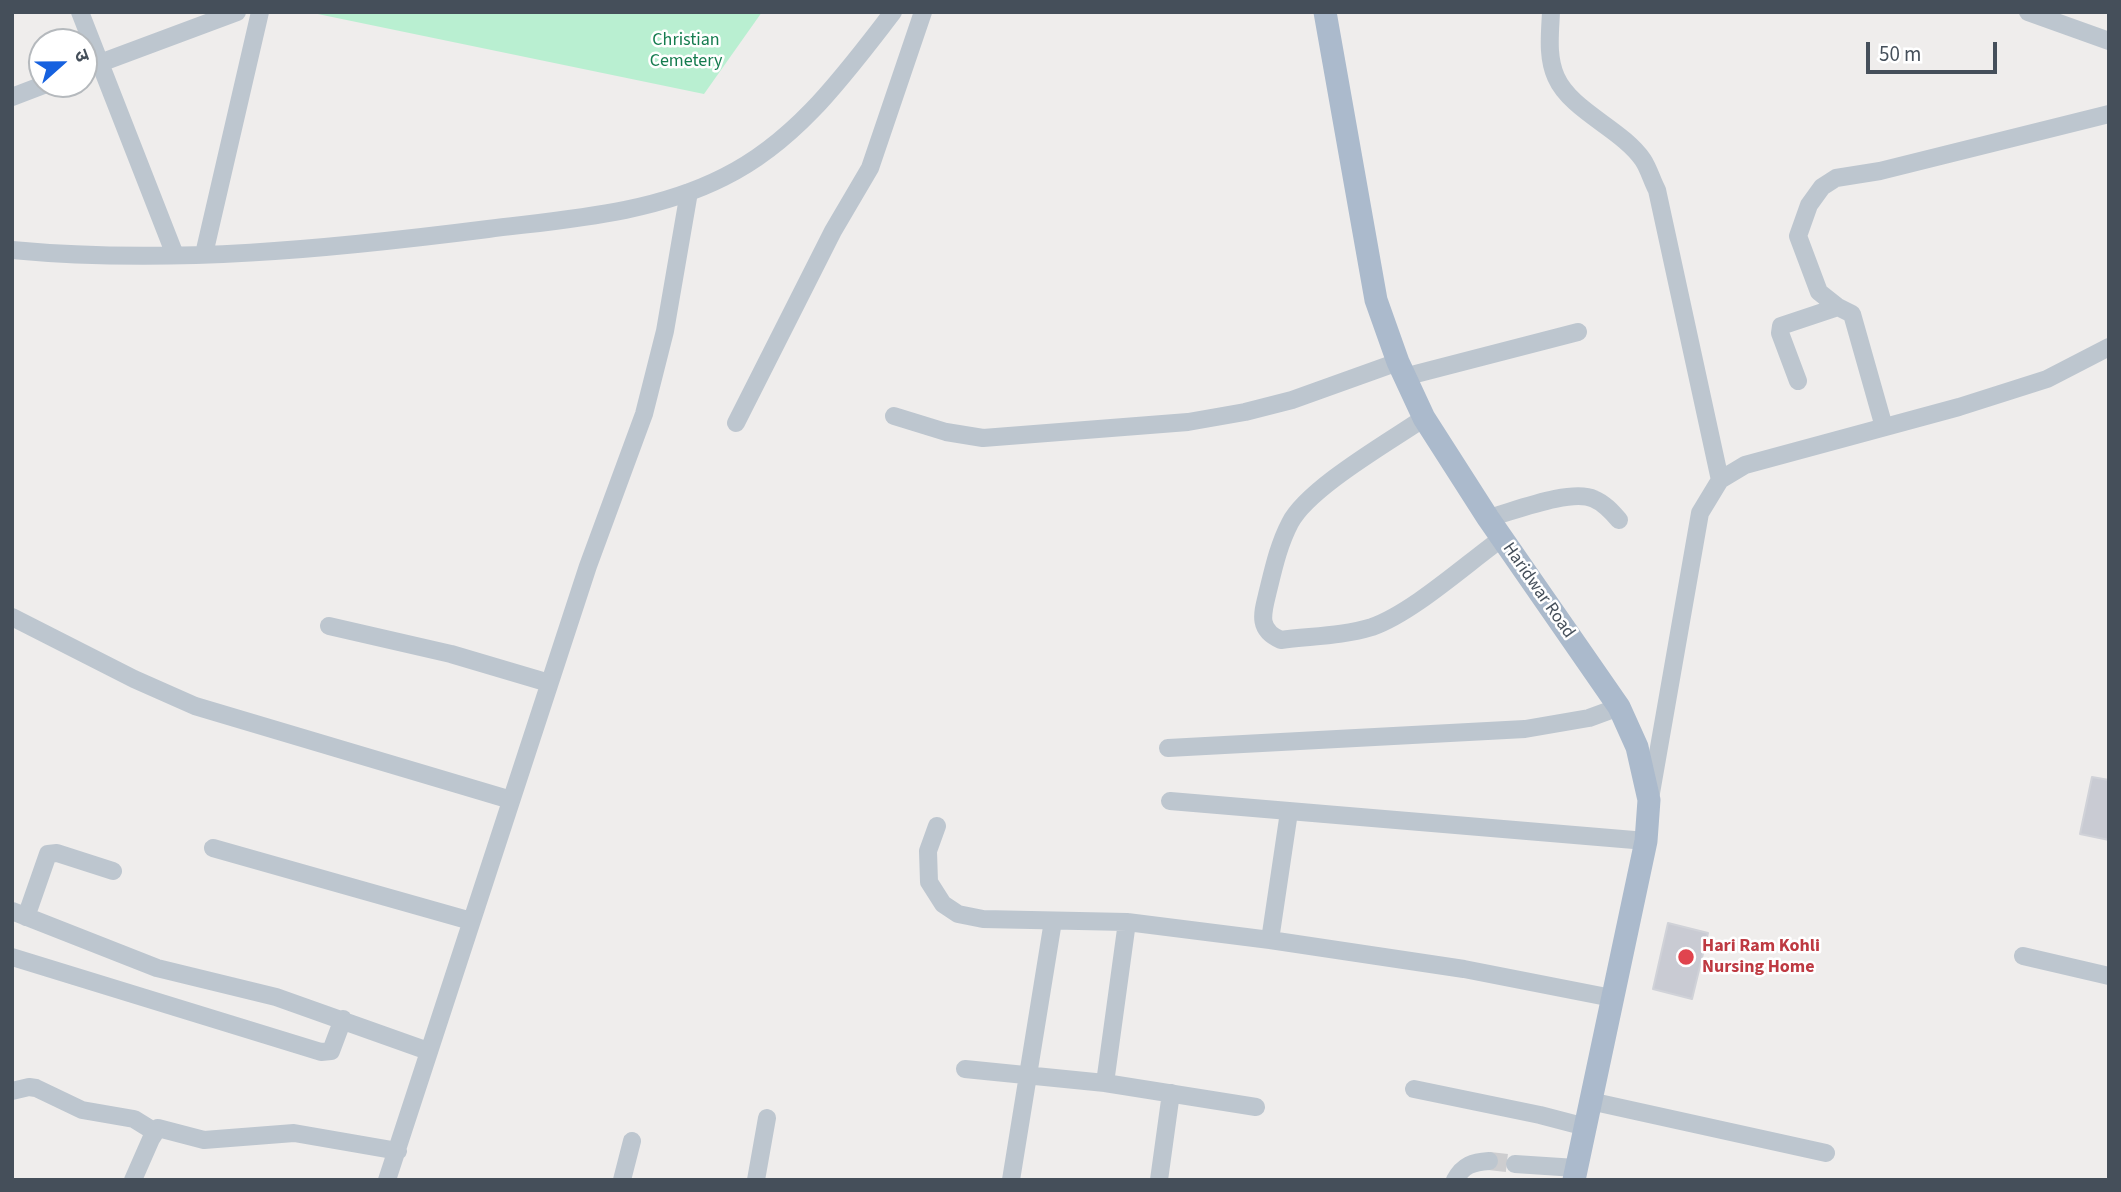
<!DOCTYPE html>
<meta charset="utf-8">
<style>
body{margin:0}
#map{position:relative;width:2121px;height:1192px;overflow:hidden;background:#efedec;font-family:"Source Sans 3","Noto Sans Devanagari",sans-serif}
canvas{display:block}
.frame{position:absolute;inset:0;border:14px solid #454f5a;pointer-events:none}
.north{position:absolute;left:28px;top:28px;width:70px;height:70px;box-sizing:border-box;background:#fff;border:2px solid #b5b9bd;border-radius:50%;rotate:69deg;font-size:19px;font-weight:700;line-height:28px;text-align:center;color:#454f5a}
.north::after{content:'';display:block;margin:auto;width:24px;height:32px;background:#1661df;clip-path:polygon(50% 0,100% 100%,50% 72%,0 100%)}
.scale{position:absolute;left:1866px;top:42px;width:131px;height:32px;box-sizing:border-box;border:4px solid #454f5a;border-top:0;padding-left:9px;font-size:21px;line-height:24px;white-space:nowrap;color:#454f5a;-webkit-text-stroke:5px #fff;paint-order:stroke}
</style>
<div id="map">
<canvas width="2121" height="1192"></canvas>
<div class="frame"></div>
<div class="north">उ</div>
<div class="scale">50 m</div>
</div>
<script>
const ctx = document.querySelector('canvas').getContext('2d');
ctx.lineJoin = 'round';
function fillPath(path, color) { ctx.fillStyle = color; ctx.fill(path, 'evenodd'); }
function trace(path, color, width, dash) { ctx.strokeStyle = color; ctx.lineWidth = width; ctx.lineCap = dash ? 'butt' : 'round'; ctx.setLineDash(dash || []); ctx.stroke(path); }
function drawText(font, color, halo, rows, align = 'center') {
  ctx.font = font + ' "Source Sans 3",sans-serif'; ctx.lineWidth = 5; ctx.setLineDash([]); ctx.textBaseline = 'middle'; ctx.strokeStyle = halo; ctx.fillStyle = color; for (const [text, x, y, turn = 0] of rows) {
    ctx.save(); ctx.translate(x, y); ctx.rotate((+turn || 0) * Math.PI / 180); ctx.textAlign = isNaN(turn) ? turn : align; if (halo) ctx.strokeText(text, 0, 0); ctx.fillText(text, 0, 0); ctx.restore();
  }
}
fillPath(new Path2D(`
 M308 12H762L704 94Z`), '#b9efd1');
const building = new Path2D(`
 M2092 777 2109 780V840L2080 834Z
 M1668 923 1708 933 1692 999 1653 989Z`);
fillPath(building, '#c9cbd3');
trace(building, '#d0d2d8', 2);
trace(new Path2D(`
 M1489 1161 1515 1164`), '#cdcdcf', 18, [18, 9]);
trace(new Path2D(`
 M80 12 175 255
 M1551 12C1550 34 1547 57 1556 77 1571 111 1622 129 1643 160 1649 169 1652 181 1657 190L1720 480
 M2028 12 2109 41
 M84 69 237 12
 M12 97 46 84
 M12 250C171 265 330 249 488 229 567 219 651 214 724 177 797 141 845 74 893 12
 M204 254 260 12
 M1404 377 1578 332
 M1798 381 1780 333 1781 326 1838 307
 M894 416 946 432 983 438 1188 422 1245 412 1292 400 1398 362
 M1424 418C1389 442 1308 488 1290 523 1278 546 1273 571 1267 595 1262 615 1258 630 1281 640 1311 636 1343 636 1372 627 1412 613 1465 565 1501 539
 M736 423 833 231 870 168 923 12
 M1884 427 1852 314 1838 307 1819 292 1798 236 1809 205 1822 187 1836 178 1880 171 2109 114
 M1488 518C1512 512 1571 488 1594 499 1604 503 1612 512 1619 520
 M12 617 134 679 195 706 511 800
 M329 626 451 654 549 683
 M1168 748 1525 729 1589 718 1619 707
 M1651 793 1700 513 1720 480 1745 465 1959 407 2047 379 2109 347
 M1170 801 1646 841
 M937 826 928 851 929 882 943 904 958 914 983 919 1127 922 1270 940 1464 969 1612 998
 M213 848 471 921
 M12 911 157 968 276 997 428 1051
 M26 917 48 854 57 853 113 871
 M1270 940 1289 812
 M2023 956 2109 976
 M12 957 321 1052 331 1051 343 1019
 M965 1069 1105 1083 1256 1107
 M1105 1083 1127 922
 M1414 1089 1540 1115 1586 1127
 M12 1091 29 1087 36 1088 82 1110 134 1119 155 1132
 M1590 1101 1826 1153
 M1515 1164 1576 1168
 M133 1180 151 1139 158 1128 204 1140 294 1133 398 1151
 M387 1180 588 566 644 414 665 331 689 192
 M622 1180 632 1141
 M756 1180 767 1118
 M1011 1180 1053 921
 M1159 1180 1171 1093
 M1455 1180C1463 1165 1473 1162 1489 1161`), '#bdc6cf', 18);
trace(new Path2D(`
 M1325 12 1376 300 1398 362 1424 418 1488 518 1619 707 1637 747 1649 800 1646 841 1574 1180`), '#abbacc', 23);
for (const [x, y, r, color] of [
 [1686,957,9,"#e0444e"]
]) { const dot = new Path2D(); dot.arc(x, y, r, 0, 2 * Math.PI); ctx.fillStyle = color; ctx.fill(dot); trace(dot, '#fff', 2.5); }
drawText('18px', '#157c4f', '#fff', [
 ["Christian",686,41],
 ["Cemetery",686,62]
]);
drawText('18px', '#454f5a', '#fff', [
 ["Haridwar Road",1538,591,55]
]);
drawText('bold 18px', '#be3a42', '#fff', [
 ["Hari Ram Kohli",1702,947],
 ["Nursing Home",1702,968]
], 'left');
</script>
